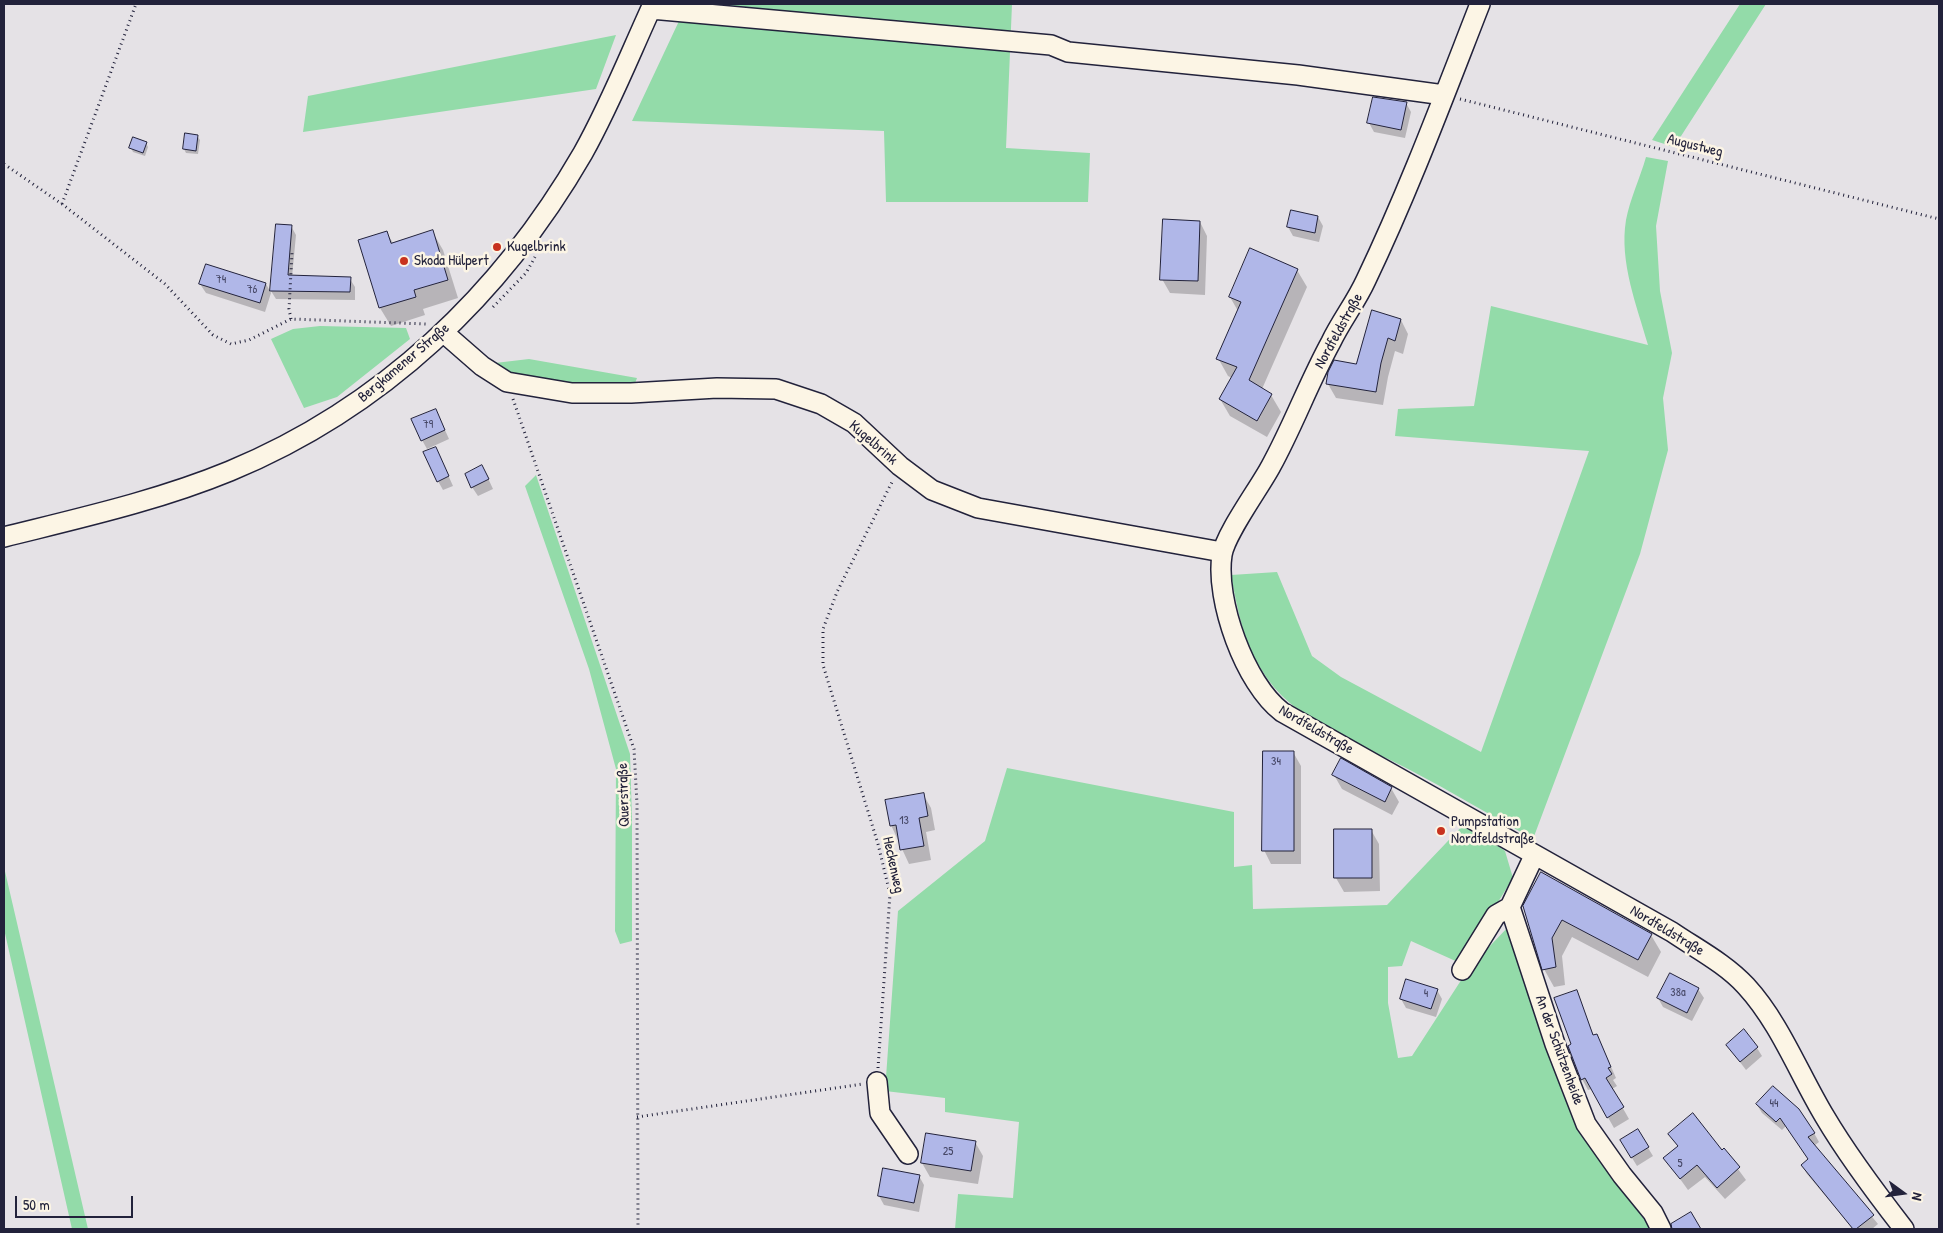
<!DOCTYPE html>
<meta charset="utf-8">
<style>
body{margin:0}
#map{position:relative;width:1943px;height:1233px;overflow:hidden;background:#e5e2e6;font-family:"Patrick Hand",sans-serif}
canvas{display:block}
.frame{position:absolute;inset:0;border:5px solid #22223b;pointer-events:none}
.north{position:absolute;left:1878px;top:1168px;width:50px;height:50px;-webkit-text-stroke:4px #fcf5e5;paint-order:stroke;rotate:104deg;font-size:14px;font-weight:700;line-height:20px;text-align:center;color:#22223b}
.north::after{content:'';display:block;margin:auto;width:18px;height:22px;background:#22223b;clip-path:polygon(50% 0,100% 100%,50% 72%,0 100%)}
.scale{position:absolute;left:15px;top:1196px;width:118px;height:22px;box-sizing:border-box;border:2px solid #22223b;border-top:0;padding-left:6px;font-size:15px;line-height:18px;white-space:nowrap;color:#22223b;-webkit-text-stroke:4px #fcf5e5;paint-order:stroke}
</style>
<div id="map">
<canvas width="1943" height="1233"></canvas>
<div class="frame"></div>
<div class="north">N</div>
<div class="scale">50 m</div>
</div>
<script>
const ctx = document.querySelector('canvas').getContext('2d');
ctx.lineJoin = 'round';
function fillPath(path, color) { ctx.fillStyle = color; ctx.fill(path, 'evenodd'); }
function trace(path, color, width, dash) { ctx.strokeStyle = color; ctx.lineWidth = width; ctx.lineCap = dash ? 'butt' : 'round'; ctx.setLineDash(dash || []); ctx.stroke(path); }
function drawText(font, color, halo, rows, align = 'center') {
  ctx.font = font + ' "Patrick Hand",sans-serif'; ctx.lineWidth = 5; ctx.setLineDash([]); ctx.textBaseline = 'middle'; ctx.strokeStyle = halo; ctx.fillStyle = color; for (const [text, x, y, turn = 0] of rows) {
    ctx.save(); ctx.translate(x, y); ctx.rotate((+turn || 0) * Math.PI / 180); ctx.textAlign = isNaN(turn) ? turn : align; if (halo) ctx.strokeText(text, 0, 0); ctx.fillText(text, 0, 0); ctx.restore();
  }
}
fillPath(new Path2D(`
 M687 4H1012L1006 148 1090 153 1088 202H886L884 131 632 121Z
 M1740 4H1766L1674 147 1652 140Z
 M616 35 596 89 303 132 308 96Z
 M1646 157 1668 161 1656 226 1660 291 1672 353 1663 398 1668 450 1640 554 1533 839C1492 816 1452 792 1410 770 1359 743 1292 722 1261 669 1243 641 1237 607 1231 575L1277 572 1312 656 1341 677 1481 752 1589 451 1395 436 1398 409 1474 406 1491 306 1648 345C1637 306 1619 262 1626 220 1630 199 1640 178 1646 157Z
 M320 326 406 328 410 339 337 397 304 408 271 339 293 329Z
 M529 359 637 378 634 386C592 385 527 392 495 363Z
 M536 475 630 754 632 820V941L620 944 615 931 616 769 589 669 525 486Z
 M1007 768 1234 812V867L1252 865 1253 909 1387 905 1466 822 1505 851 1513 878 1460 963 1411 941 1402 966 1388 967V1003L1398 1058 1412 1056 1469 968 1509 926 1620 1185 1651 1229H955L958 1194 1013 1198 1019 1122 945 1112V1098L885 1091 898 911 985 841Z
 M4 867 88 1229H72L4 929Z`), '#93dba9');
fillPath(new Path2D(`
 M1406 103 1411 112 1405 138 1374 132 1369 123Z
 M197 136 200 140 198 154 186 153 184 149Z
 M146 143 148 147 145 156 133 152 131 148Z
 M1318 217 1323 226 1319 242 1293 236 1288 227Z
 M1200 222 1207 236 1205 295 1170 293 1162 279Z
 M291 226 296 235 292 277 350 279 355 287V300L276 299 271 291Z
 M432 231 443 250 458 298 423 309 425 315 391 326 380 308 360 241 387 233 393 243Z
 M1297 270 1307 287 1262 389 1271 395 1281 412 1267 437 1230 416 1220 399 1232 378 1228 376 1218 358 1238 311 1230 297Z
 M200 284H266L271 293 265 312 206 293Z
 M1401 320 1408 334 1403 354 1395 351 1388 377 1383 405 1336 398 1328 384 1357 365Z
 M436 410 449 439 427 449 422 440Z
 M440 457 453 486 443 490 438 481Z
 M487 476 493 489 478 496 472 487Z
 M1293 752 1301 766V864H1271L1264 850Z
 M1334 775 1391 788 1399 802 1392 815 1342 789Z
 M923 794 931 808 935 830 926 832 931 860 909 864 891 825Z
 M1371 830 1379 844 1380 891 1344 892 1336 878Z
 M1524 906 1651 935 1661 952 1648 977 1572 937 1562 956 1565 985 1554 987 1544 969Z
 M1698 989 1704 998 1692 1021 1663 1007 1658 998Z
 M1437 990 1442 999 1436 1017 1406 1008 1401 999Z
 M1576 992 1594 1036 1596 1035 1602 1046 1616 1078 1613 1080 1617 1086 1612 1089 1629 1119 1614 1128 1592 1089 1588 1090 1582 1079 1573 1045Z
 M1727 1045 1757 1048 1762 1056 1746 1070Z
 M1757 1105 1814 1133 1819 1142 1814 1146 1878 1224 1872 1229H1853L1807 1174 1802 1165 1809 1160 1786 1126 1782 1130 1762 1113Z
 M1637 1130 1653 1156 1637 1166 1621 1140Z
 M1670 1134 1722 1151 1724 1150 1746 1180 1725 1199 1705 1177 1688 1190 1665 1158 1678 1147Z
 M975 1142 983 1156 978 1184 930 1177 922 1163Z
 M919 1176 924 1185 919 1212 884 1205 879 1196Z`), '#0003');
const building = new Path2D(`
 M1373 97 1407 102 1401 130 1367 123Z
 M185 133 198 135 196 151 183 149Z
 M133 137 147 142 143 153 129 148Z
 M1291 210 1318 216 1315 233 1287 227Z
 M1163 219 1200 221 1198 281 1160 280Z
 M276 224 292 225 288 275 351 277 350 292 270 291Z
 M433 230 448 280 414 290 416 297 379 308 358 240 387 231 391 243Z
 M1250 248 1298 269 1249 380 1272 394 1257 421 1219 399 1237 367 1216 359 1241 302 1229 297Z
 M206 264 266 283 260 303 199 284Z
 M1372 310 1401 319 1395 341 1388 338 1381 363 1376 392 1326 384 1328 372 1334 360 1356 364Z
 M436 409 445 430 421 441 411 419Z
 M436 447 449 476 437 482 423 452Z
 M482 465 489 479 471 488 465 474Z
 M1263 751H1294V851H1262Z
 M1341 758 1392 787 1385 802 1332 775Z
 M924 793 928 816 919 818 924 846 900 850 896 825 890 826 885 800Z
 M1334 829H1372V878H1334Z
 M1541 872 1652 934 1638 960 1562 920 1552 938 1556 967 1542 970 1523 906Z
 M1670 973 1699 988 1687 1013 1657 998Z
 M1406 979 1438 989 1431 1009 1400 999Z
 M1577 990 1593 1035 1597 1034 1611 1067 1608 1068 1612 1074 1606 1078 1624 1107 1607 1118 1585 1078 1581 1080 1568 1046 1571 1044 1554 998Z
 M1744 1029 1758 1047 1740 1062 1726 1045Z
 M1773 1086 1799 1109 1815 1133 1808 1137 1874 1215 1856 1229H1853L1801 1165 1808 1159 1780 1118 1776 1122 1756 1104Z
 M1693 1113 1722 1150 1724 1148 1740 1167 1717 1188 1697 1165 1680 1179 1663 1158 1678 1146 1668 1134Z
 M1638 1129 1649 1147 1631 1158 1620 1140Z
 M926 1133 976 1141 971 1171 921 1163Z
 M883 1168 920 1175 914 1203 878 1196Z
 M1691 1212 1701 1229H1672L1671 1224Z`);
fillPath(building, '#b0b7e8');
trace(building, '#22223b', 1);
const minor = new Path2D(`
 M1480 4C1444 96 1409 190 1366 280 1356 302 1341 321 1331 342 1309 382 1293 426 1271 466 1260 487 1225 534 1222 555 1215 600 1245 684 1282 712L1672 932C1697 949 1726 964 1746 986 1780 1023 1799 1074 1825 1117 1848 1156 1876 1193 1904 1229
 M651 9 1051 45 1068 52 1298 75 1444 95
 M443 332 482 366 507 382 572 393H631L717 388 776 389 821 404 854 423 900 466 932 490 978 508 1222 552
 M4 537C80 518 157 501 230 471 382 408 501 295 583 153 610 105 630 54 653 4
 M1534 856 1510 907 1555 1044 1586 1124 1622 1175 1653 1213 1661 1229
 M1462 970 1496 915 1510 907
 M877 1082 880 1113 908 1154`);
trace(minor, '#22223b', 22);
trace(new Path2D(`
 M1460 99 1939 219
 M4 164 62 204 165 284 213 335 231 344 249 340 291 319 426 324
 M62 204 136 4
 M493 307 526 273 535 257
 M291 319 289 309 292 253
 M513 399 634 749 637 804 638 1229
 M878 1068 890 894 878 844 823 665V629L837 592 893 480
 M637 1117 863 1084`), '#22223b', 3, [1, 4]);
trace(minor, '#fcf5e5', 19);
for (const [x, y, r, color] of [
 [497,247,5,"#c8321e"],
 [404,261,5,"#c8321e"],
 [1441,831,5,"#c8321e"]
]) { const dot = new Path2D(); dot.arc(x, y, r, 0, 2 * Math.PI); ctx.fillStyle = color; ctx.fill(dot); trace(dot, '#fcf5e5', 2); }
drawText('12px', '#464766', null, [
 ["74",221,280],
 ["76",252,290],
 ["79",428,425],
 ["34",1276,762],
 ["13",904,821],
 ["38a",1678,993],
 ["4",1426,994],
 ["44",1774,1104],
 ["25",948,1152],
 ["5",1680,1164]
]);
drawText('15px', '#22223b', '#fcf5e5', [
 ["Augustweg",1695,146,14],
 ["Nordfeldstraße",1339,331,-61],
 ["Bergkamener Straße",404,363,-40],
 ["Kugelbrink",873,443,41],
 ["Nordfeldstraße",1316,730,30],
 ["Querstraße",624,795,-92],
 ["Heckenweg",893,865,78],
 ["Nordfeldstraße",1667,931,31],
 ["An der Schützenheide",1559,1050,70]
]);
drawText('15px', '#22223b', '#fcf5e5', [
 ["Kugelbrink",507,247],
 ["Skoda Hülpert",414,261],
 ["Pumpstation",1451,822],
 ["Nordfeldstraße",1451,839]
], 'left');
</script>
